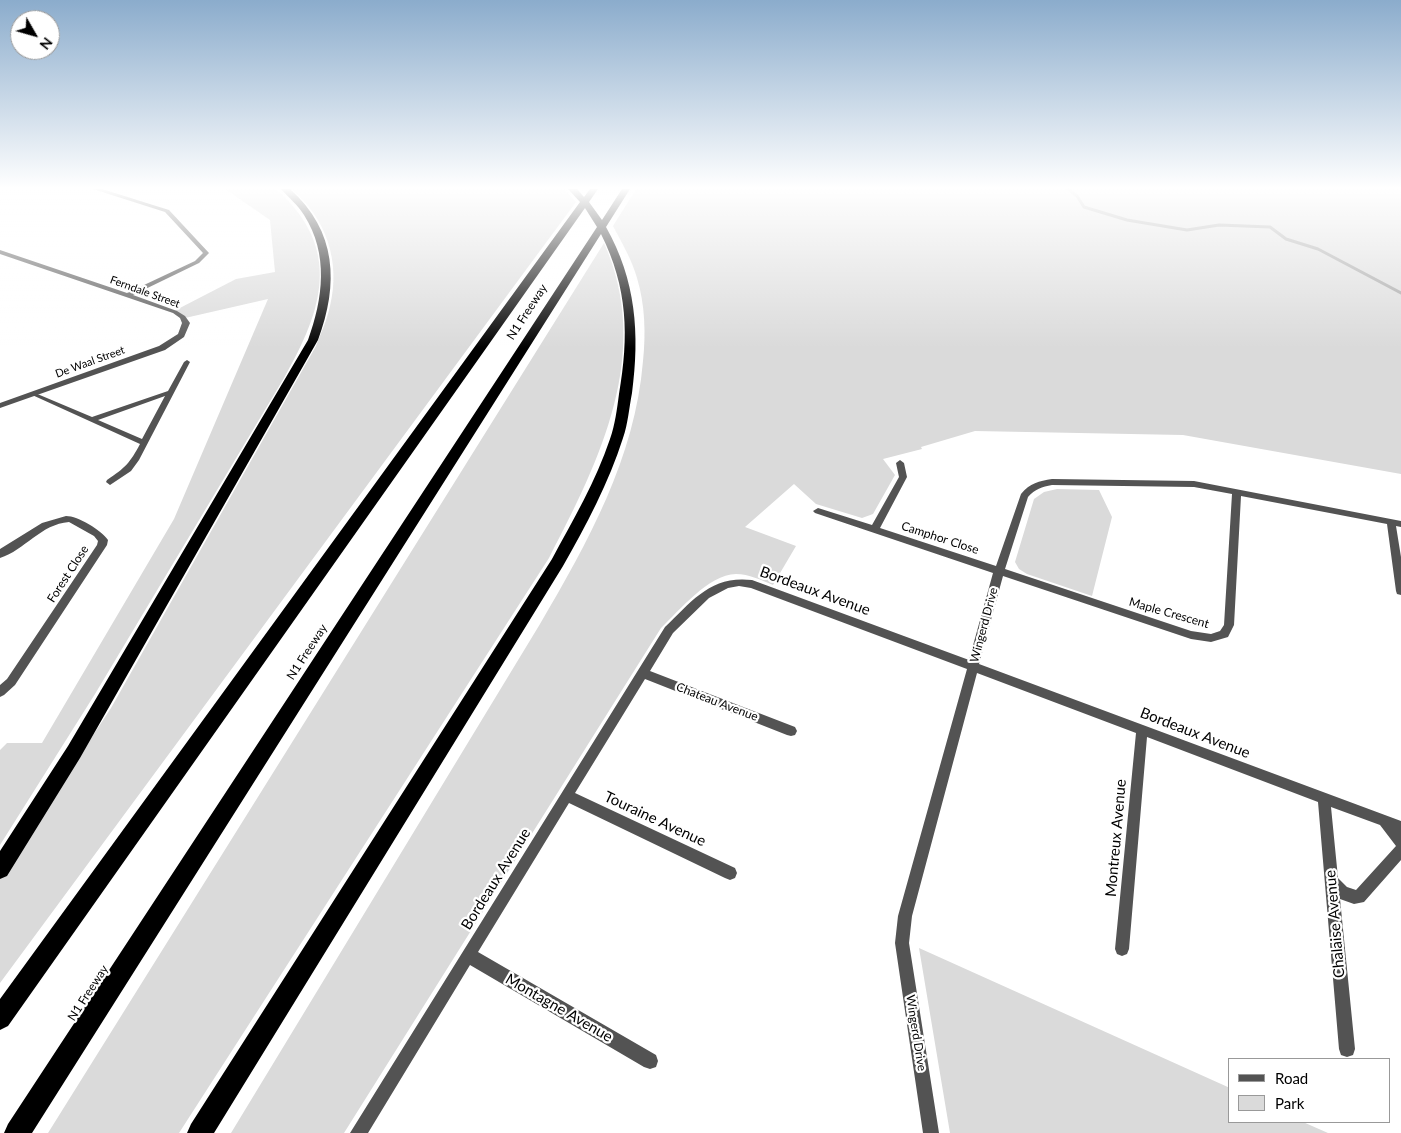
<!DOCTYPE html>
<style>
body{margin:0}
#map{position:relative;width:1401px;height:1133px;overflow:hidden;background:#fff;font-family:Lato,sans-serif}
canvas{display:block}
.legend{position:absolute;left:1228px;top:1058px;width:162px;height:65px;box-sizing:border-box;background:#fff;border:1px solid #999;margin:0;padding:6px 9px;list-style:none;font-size:15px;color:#000}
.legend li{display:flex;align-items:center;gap:10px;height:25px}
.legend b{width:25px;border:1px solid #999}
.north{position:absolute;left:10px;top:10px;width:50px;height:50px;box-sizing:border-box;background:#fff;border:1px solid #999;border-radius:50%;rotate:128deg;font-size:14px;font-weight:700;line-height:20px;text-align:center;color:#000}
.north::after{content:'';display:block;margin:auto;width:18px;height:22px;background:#000;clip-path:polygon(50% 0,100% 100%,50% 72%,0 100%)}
</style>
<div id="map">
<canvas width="1401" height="1133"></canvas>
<ul class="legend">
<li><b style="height:6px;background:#535353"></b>Road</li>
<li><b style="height:14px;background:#dadada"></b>Park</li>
</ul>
<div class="north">N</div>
</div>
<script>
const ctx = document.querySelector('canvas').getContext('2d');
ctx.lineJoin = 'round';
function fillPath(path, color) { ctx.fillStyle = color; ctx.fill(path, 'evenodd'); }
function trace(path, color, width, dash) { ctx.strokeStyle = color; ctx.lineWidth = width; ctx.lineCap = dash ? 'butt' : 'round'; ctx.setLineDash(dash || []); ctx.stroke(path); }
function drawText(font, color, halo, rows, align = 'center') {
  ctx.font = font + ' Lato,sans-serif'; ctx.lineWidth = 4.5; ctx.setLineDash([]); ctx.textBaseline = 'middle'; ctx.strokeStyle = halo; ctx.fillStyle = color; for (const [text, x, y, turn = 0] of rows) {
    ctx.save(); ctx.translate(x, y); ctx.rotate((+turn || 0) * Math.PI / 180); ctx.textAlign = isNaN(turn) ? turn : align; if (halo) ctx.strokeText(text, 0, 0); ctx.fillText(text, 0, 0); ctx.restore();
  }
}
fillPath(new Path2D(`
 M225 189H276C343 248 323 310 284 378L95 694 0 845V750L7 743H42L174 519 268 299 185 318 174 311 236 279 275 272 270 220Z
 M291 189H564L576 202 0 983V876L111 708 316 346C321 333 327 320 330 306 341 262 326 217 291 189Z
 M636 189H1401V474L1183 435 975 431 921 447 922 449 883 459 895 475 873 514 862 518 816 504 794 484 745 527 796 546 773 585C761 580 749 574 736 574 708 575 680 610 661 628L344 1133H231L540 624C588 542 635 458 643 361 646 334 645 304 637 278 632 260 622 243 613 226Z
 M604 243C653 353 600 460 549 558L179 1133H48Z
 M1057 489 1099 490 1112 517 1092 596 1027 574 1019 569 1015 562 1034 499 1044 492Z
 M919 948 1230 1088V1122H1303L1328 1133H950Z`), '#dadada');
trace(new Path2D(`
 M1068 189 1077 196 1084 207 1127 220 1187 230 1219 225 1270 227 1286 239 1318 249 1401 293`), '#a1a1a1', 3);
fillPath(new Path2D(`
 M187 360 190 362 139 460 131 471 110 485 106 482 107 480C125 468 130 463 140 444L30 394 31 393H35L92 417 168 391 184 362ZM165 396 142 439 98 420Z`), '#535353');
fillPath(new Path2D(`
 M93 189H102L169 210 209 253 199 263 133 295 177 311 185 316 190 323 184 337 165 350 0 408V403L159 346 178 334 182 323 180 318 173 313 0 254V250L127 293 195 261 203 253 165 212Z
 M900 460 904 463 907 477 880 528 996 566 1021 494C1030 483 1039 481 1052 479L1194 481 1401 521V527L1396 526 1401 557V595L1397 594 1396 591 1387 524 1241 496 1234 625 1228 637 1211 642 1191 639 1003 576 979 664 1401 821V860L1364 902 1354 904 1340 899 1355 1049 1353 1055 1347 1057 1341 1055 1339 1049 1318 802 1147 737 1129 949 1127 954 1122 956 1117 954 1115 949 1136 733 977 673 912 916 909 943 939 1133H923L895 943 898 916 967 669 751 588 739 586 728 588 709 598 673 633 650 671 795 727 797 731 795 735 791 736 787 735 645 679 575 793 735 868 737 873 735 878 730 880 725 878 569 803 478 952 656 1055 658 1061 656 1067 650 1069 644 1067 470 965 368 1133H350L665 627C692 601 711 575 752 580L969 660 993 573 815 513 813 511 818 508 872 525 899 477 896 463ZM1052 485 1194 487 1232 494 1224 625 1220 631 1211 634 1191 631 1005 569 1028 497C1035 489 1042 487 1052 485ZM1331 807 1380 825 1396 846 1356 890 1347 887 1338 878Z
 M66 516C78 516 101 530 108 540L107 545 15 685 4 695 0 697V685L7 679 97 545 98 541 94 536 69 522C41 524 25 550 0 558V549L42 523Z`), '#535353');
fillPath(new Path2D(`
 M281 189H290C337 231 339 284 318 340L80 758 7 876 0 879V851L68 746 308 340C323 299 329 254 304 215 298 205 289 198 281 189Z
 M568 189H577L584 197 590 189H598L589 202 602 220 622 189H630L606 227C636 280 640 334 632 393 629 408 628 424 623 438 609 482 586 526 563 566L214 1133H187L191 1124 552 559C573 520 596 481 610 439 615 425 617 409 619 394 629 336 628 288 601 234L32 1133H4L8 1124 597 227 585 208 8 1026 0 1030V999L580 202Z`), '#000');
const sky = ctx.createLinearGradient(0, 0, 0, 348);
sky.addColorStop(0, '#8baccc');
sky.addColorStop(0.54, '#fff');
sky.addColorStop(1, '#ffffff00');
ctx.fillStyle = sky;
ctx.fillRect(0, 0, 1401, 348);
drawText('11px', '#000', '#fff', [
 ["Ferndale Street",145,292,20],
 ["De Waal Street",90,362,-20]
]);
drawText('12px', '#000', '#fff', [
 ["N1 Freeway",527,312,-57],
 ["Camphor Close",940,538,18],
 ["Forest Close",68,574,-57],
 ["Maple Crescent",1169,613,16],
 ["Wingerd Drive",984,625,-75],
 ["N1 Freeway",307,652,-57],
 ["Chateau Avenue",717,702,21],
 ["N1 Freeway",88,993,-57],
 ["Wingerd Drive",916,1033,81]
]);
drawText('15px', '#000', '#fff', [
 ["Bordeaux Avenue",815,591,20],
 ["Bordeaux Avenue",1195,733,21],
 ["Touraine Avenue",655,819,25],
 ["Montreux Avenue",1116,838,-85],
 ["Bordeaux Avenue",496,879,-58],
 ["Chalaise Avenue",1335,924,-95],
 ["Montagne Avenue",559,1008,30]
]);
</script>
